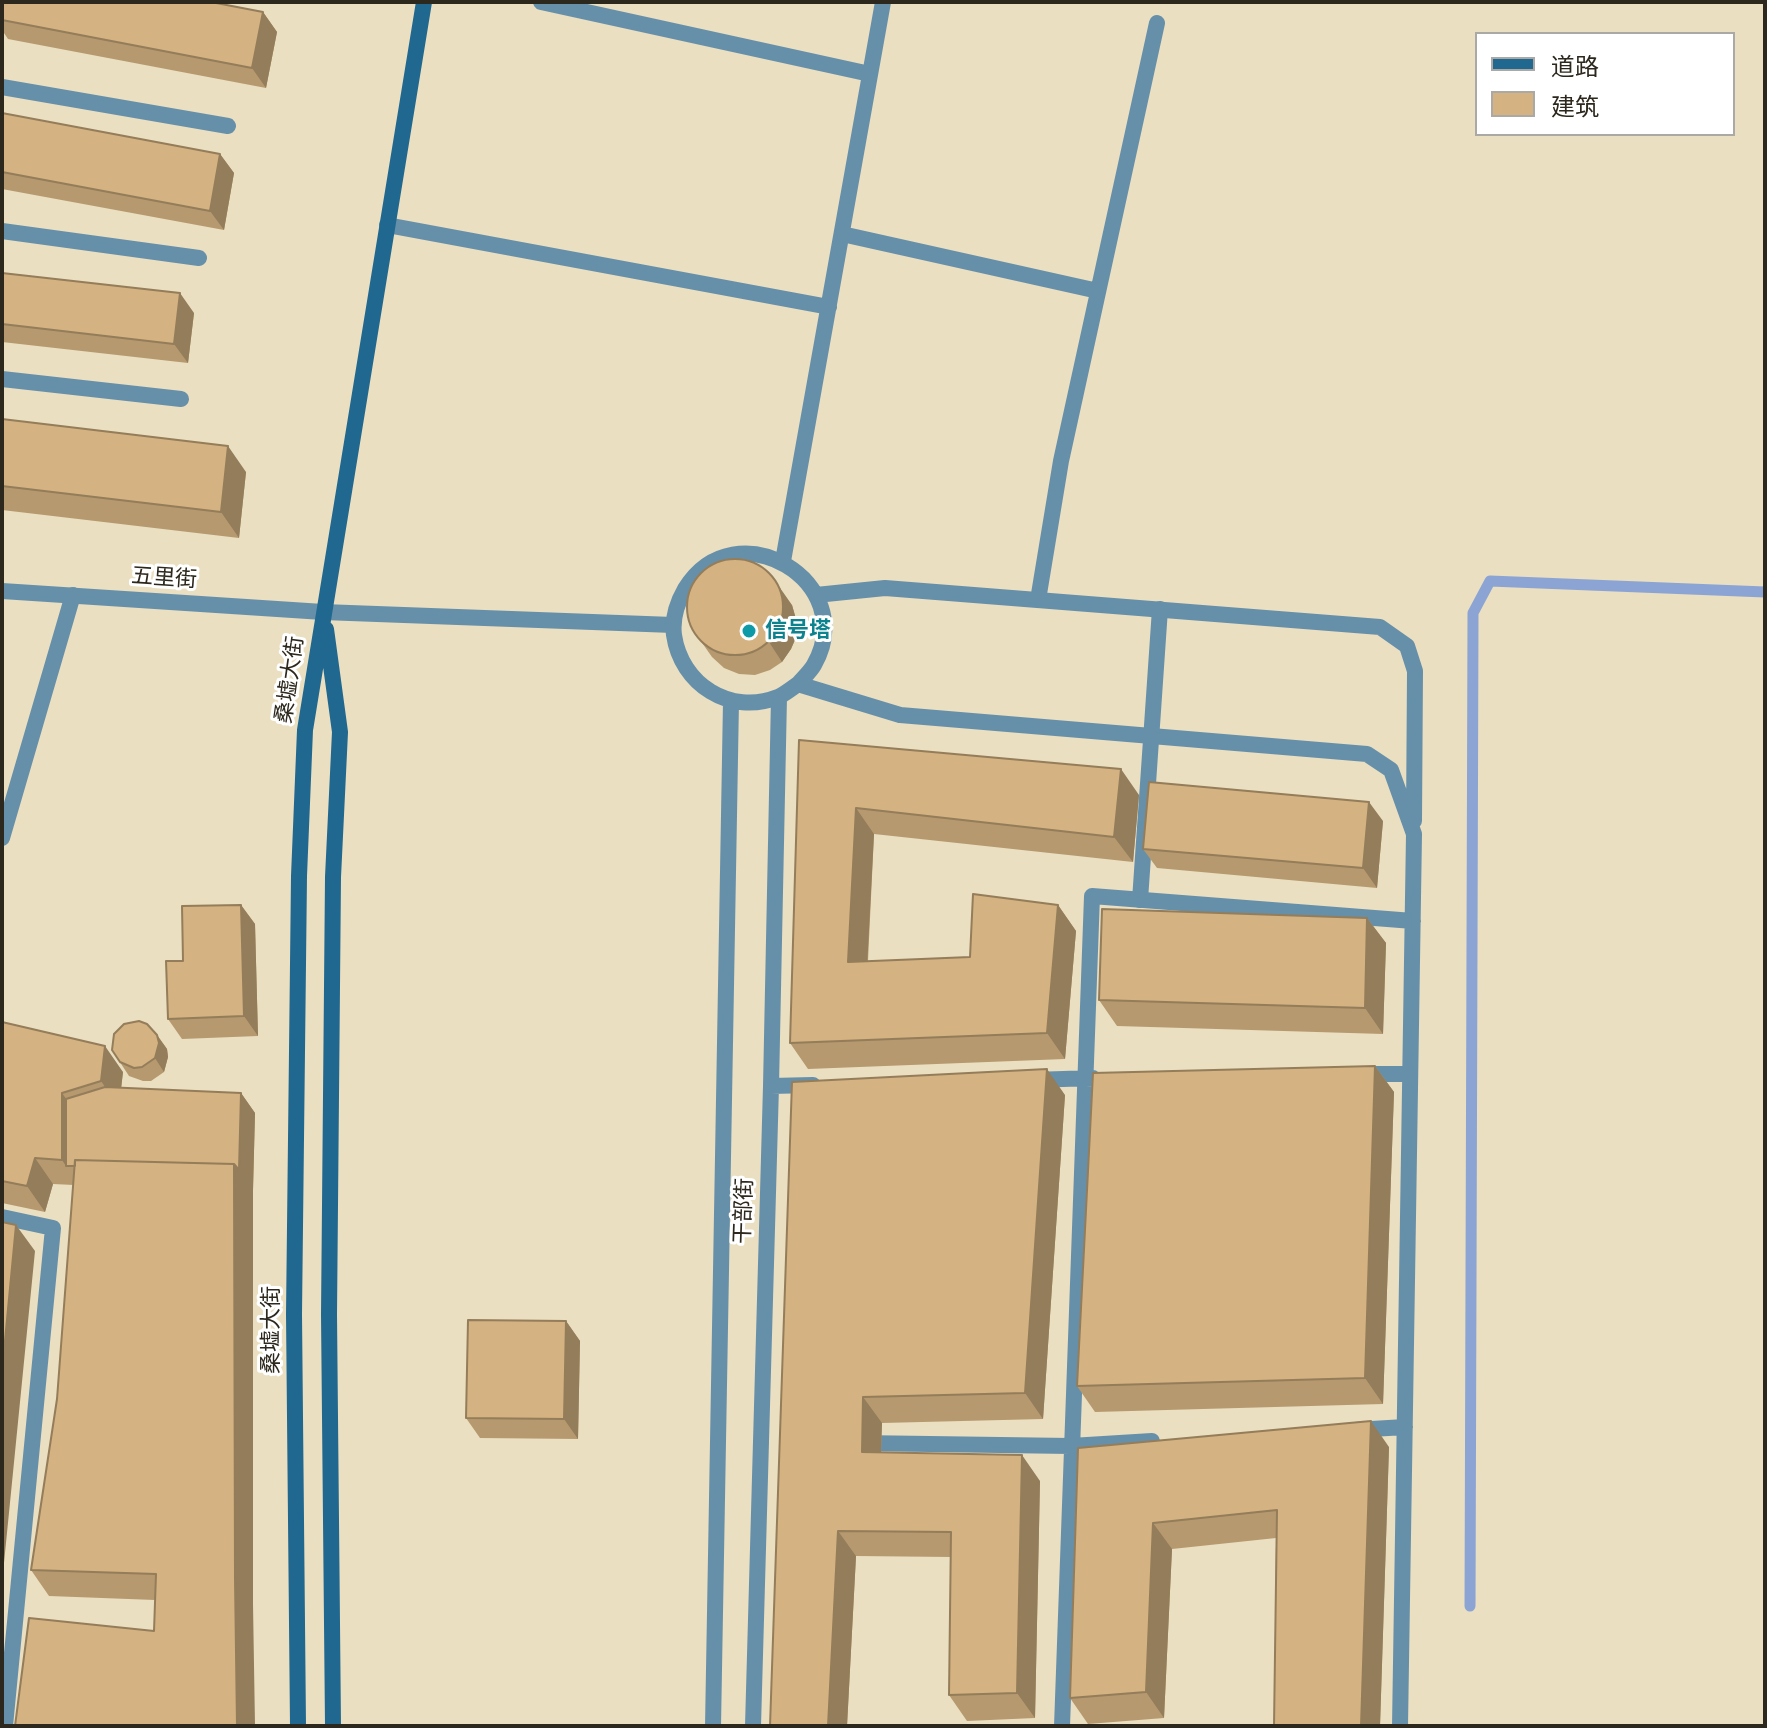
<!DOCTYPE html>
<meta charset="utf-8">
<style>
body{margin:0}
#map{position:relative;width:1767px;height:1728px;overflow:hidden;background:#ebdfc1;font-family:"Roboto Condensed","Noto Sans SC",sans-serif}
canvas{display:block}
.frame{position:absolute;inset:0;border:4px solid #2d281d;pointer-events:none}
.legend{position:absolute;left:1475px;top:32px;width:260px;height:104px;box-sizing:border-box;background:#fff;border:2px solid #aba9a5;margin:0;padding:10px 14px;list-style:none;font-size:24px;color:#2d281d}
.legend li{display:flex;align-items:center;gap:16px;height:40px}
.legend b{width:40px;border:2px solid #aba9a5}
</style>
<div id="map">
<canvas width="1767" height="1728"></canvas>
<div class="frame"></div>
<ul class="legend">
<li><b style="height:10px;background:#20688f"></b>道路</li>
<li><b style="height:22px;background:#d4b281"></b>建筑</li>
</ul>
</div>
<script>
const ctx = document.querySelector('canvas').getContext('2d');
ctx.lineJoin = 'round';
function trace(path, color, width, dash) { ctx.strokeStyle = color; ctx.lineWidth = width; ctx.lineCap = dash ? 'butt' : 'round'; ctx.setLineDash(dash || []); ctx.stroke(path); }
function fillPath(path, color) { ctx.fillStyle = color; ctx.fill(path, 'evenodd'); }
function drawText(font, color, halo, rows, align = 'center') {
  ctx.font = font + ' "Roboto Condensed","Noto Sans SC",sans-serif'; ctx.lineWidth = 6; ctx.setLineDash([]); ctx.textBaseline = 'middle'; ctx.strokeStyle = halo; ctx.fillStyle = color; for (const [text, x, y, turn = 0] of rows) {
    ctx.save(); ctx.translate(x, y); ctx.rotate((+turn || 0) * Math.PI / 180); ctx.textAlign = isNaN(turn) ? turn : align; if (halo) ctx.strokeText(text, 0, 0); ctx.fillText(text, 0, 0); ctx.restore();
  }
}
trace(new Path2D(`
 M1470 1606 1473 613 1490 581 1765 592`), '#8ca4d4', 11);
trace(new Path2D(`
 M1140 900 1160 609
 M2 1217 53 1228 5 1726`), '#6690aa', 16);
trace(new Path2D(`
 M541 2 870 74
 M2 87 228 126
 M387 225 829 307
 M2 231 199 258
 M842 234 1098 291
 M2 379 181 399
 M783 561 883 2
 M816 595 885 588 1380 627 1407 646 1415 671 1414 821
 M1038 600 1061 461 1157 23
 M323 612 673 625
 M798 684C803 678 810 672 814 665 861 582 735 507 685 589 677 603 672 619 674 635 681 684 730 716 778 697 785 694 792 688 798 684L900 715 1367 754 1391 770 1414 834 1400 1726
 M2 838 73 595
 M1361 1074H1410
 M1033 1080 1093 1078
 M771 1086 813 1085
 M1355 1430 1405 1427
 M859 1443 1071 1446 1152 1441
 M713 1726 731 701
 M753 1726 771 1086 779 697
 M1062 1726 1092 896 1413 921`), '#6690aa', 16);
trace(new Path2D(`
 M2 591 323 612`), '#6690aa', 16);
trace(new Path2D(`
 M326 629 340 732 333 877 329 1314 333 1726
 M298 1726 294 1314 299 876 305 730 424 2`), '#20688f', 16);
fillPath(new Path2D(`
 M2 2 263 12 277 32 266 88 8 39 2 30Z
 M2 113 220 154 234 173 224 230 2 189Z
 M2 273 194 313 188 363 2 342Z
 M2 419 246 472 239 538 2 510Z
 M792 605 796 619 797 635 791 649 782 662 770 670 755 675 739 674 724 668 712 657 698 637Z
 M799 740 1139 795 1133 862 874 834 868 961 970 957 1058 905 1076 931 1065 1059 808 1069 790 1043Z
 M1383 821 1377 888 1157 868 1143 849Z
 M241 905 255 924 258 1036 182 1039 168 1019 183 961Z
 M1367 918 1386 943 1383 1034 1117 1026 1099 1000Z
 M2 1022 123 1072 121 1088 241 1093 255 1113 253 1190V1604L154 1631 155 1600 49 1596 31 1570 57 1399 74 1185 53 1184 45 1212 2 1203Z
 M157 1035 167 1049 168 1057 164 1072 151 1081H143L129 1076 112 1050Z
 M1375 1066 1394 1092 1383 1404 1095 1412 1077 1386Z
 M792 1082 1065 1095 1043 1419 882 1423 881 1452 1040 1481 1035 1718 967 1721 949 1695 951 1557 856 1556 847 1726Z
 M566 1321 580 1341 578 1439 480 1438 466 1418Z
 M1389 1447 1380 1726H1274L1276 1538 1172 1549 1164 1718 1088 1724 1070 1698 1078 1448Z`), '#b6996f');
fillPath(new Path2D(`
 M263 12 277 32 266 88 252 68Z
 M220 154 234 173 224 230 210 211Z
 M180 293 194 313 188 363 174 344Z
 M228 446 246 472 239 538 221 512Z
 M778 585 792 605 796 619 797 635 791 649 782 662 769 642Z
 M1121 769 1139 795 1133 862 1114 837Z
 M1369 802 1383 821 1377 888 1363 868Z
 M856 808 874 834 866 987 848 962Z
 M241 905 255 924 258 1036 244 1016Z
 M1058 905 1076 931 1065 1059 1047 1033Z
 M1367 918 1386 943 1383 1034 1365 1008Z
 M157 1035 167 1049 168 1057 164 1072 155 1058Z
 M105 1046 123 1072 119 1107 101 1081Z
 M1375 1066 1394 1092 1383 1404 1365 1378Z
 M1047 1069 1065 1095 1043 1419 1025 1393Z
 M62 1093 80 1119 66 1166 62 1160Z
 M241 1093 255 1113 253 1190V1604L255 1726H237L235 1578 234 1164Z
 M35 1158 53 1184 45 1212 27 1186Z
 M16 1225 35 1251 2 1583V1372Z
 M566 1321 580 1341 578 1439 564 1419Z
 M863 1397 882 1423 880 1478 862 1452Z
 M1371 1421 1389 1447 1380 1726H1361Z
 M1022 1455 1040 1481 1035 1718 1017 1693Z
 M1153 1523 1172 1549 1164 1718 1146 1692Z
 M838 1531 856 1556 847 1726H828Z`), '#947d5a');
const building = new Path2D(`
 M2 2H211L263 12 252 68 2 20Z
 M2 113 220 154 210 211 2 172Z
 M2 273 180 293 174 344 2 324Z
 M2 419 228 446 221 512 2 486Z
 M687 607a48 48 0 1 1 96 0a48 48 0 1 1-96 0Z
 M799 740 1121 769 1114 837 856 808 848 962 970 957 973 894 1058 905 1047 1033 790 1043Z
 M1149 782 1369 802 1363 868 1143 849Z
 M241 905 244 1016 168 1019 166 961H183L182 906Z
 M1102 909 1367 918 1365 1008 1099 1000Z
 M139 1021 147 1024 157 1035 159 1043 155 1058 142 1067 134 1068 120 1062 112 1050 114 1034 124 1024Z
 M2 1022 105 1046 101 1081 62 1093V1160L35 1158 27 1186 2 1181Z
 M1375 1066 1365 1378 1077 1386 1093 1073Z
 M1047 1069 1025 1393 863 1397 862 1452 1022 1455 1017 1693 949 1695 951 1532 838 1531 828 1726H770L792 1082Z
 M105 1087 241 1093 239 1170 234 1164 75 1160V1166H66V1099Z
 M75 1160 234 1164 235 1578 237 1726H15L29 1618 154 1631 156 1574 31 1570 57 1399Z
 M2 1222 16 1225 2 1372Z
 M468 1320 566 1321 564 1419 466 1418Z
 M1371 1421 1361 1726H1274L1277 1510 1153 1523 1146 1692 1070 1698 1078 1448Z`);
fillPath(building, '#d4b281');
trace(building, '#947d5a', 2);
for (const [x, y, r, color] of [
 [749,631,8,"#0f9aa8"]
]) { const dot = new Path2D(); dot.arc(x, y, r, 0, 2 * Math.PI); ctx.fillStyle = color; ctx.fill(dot); trace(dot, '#fff', 3); }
drawText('22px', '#2d281d', '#fff', [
 ["五里街",164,579,4],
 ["桑墟大街",291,680,-82],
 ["干部街",745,1211,-88],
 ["桑墟大街",272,1330,-90]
]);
drawText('bold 22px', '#0d838f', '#fff', [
 ["信号塔",765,631]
], 'left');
</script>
